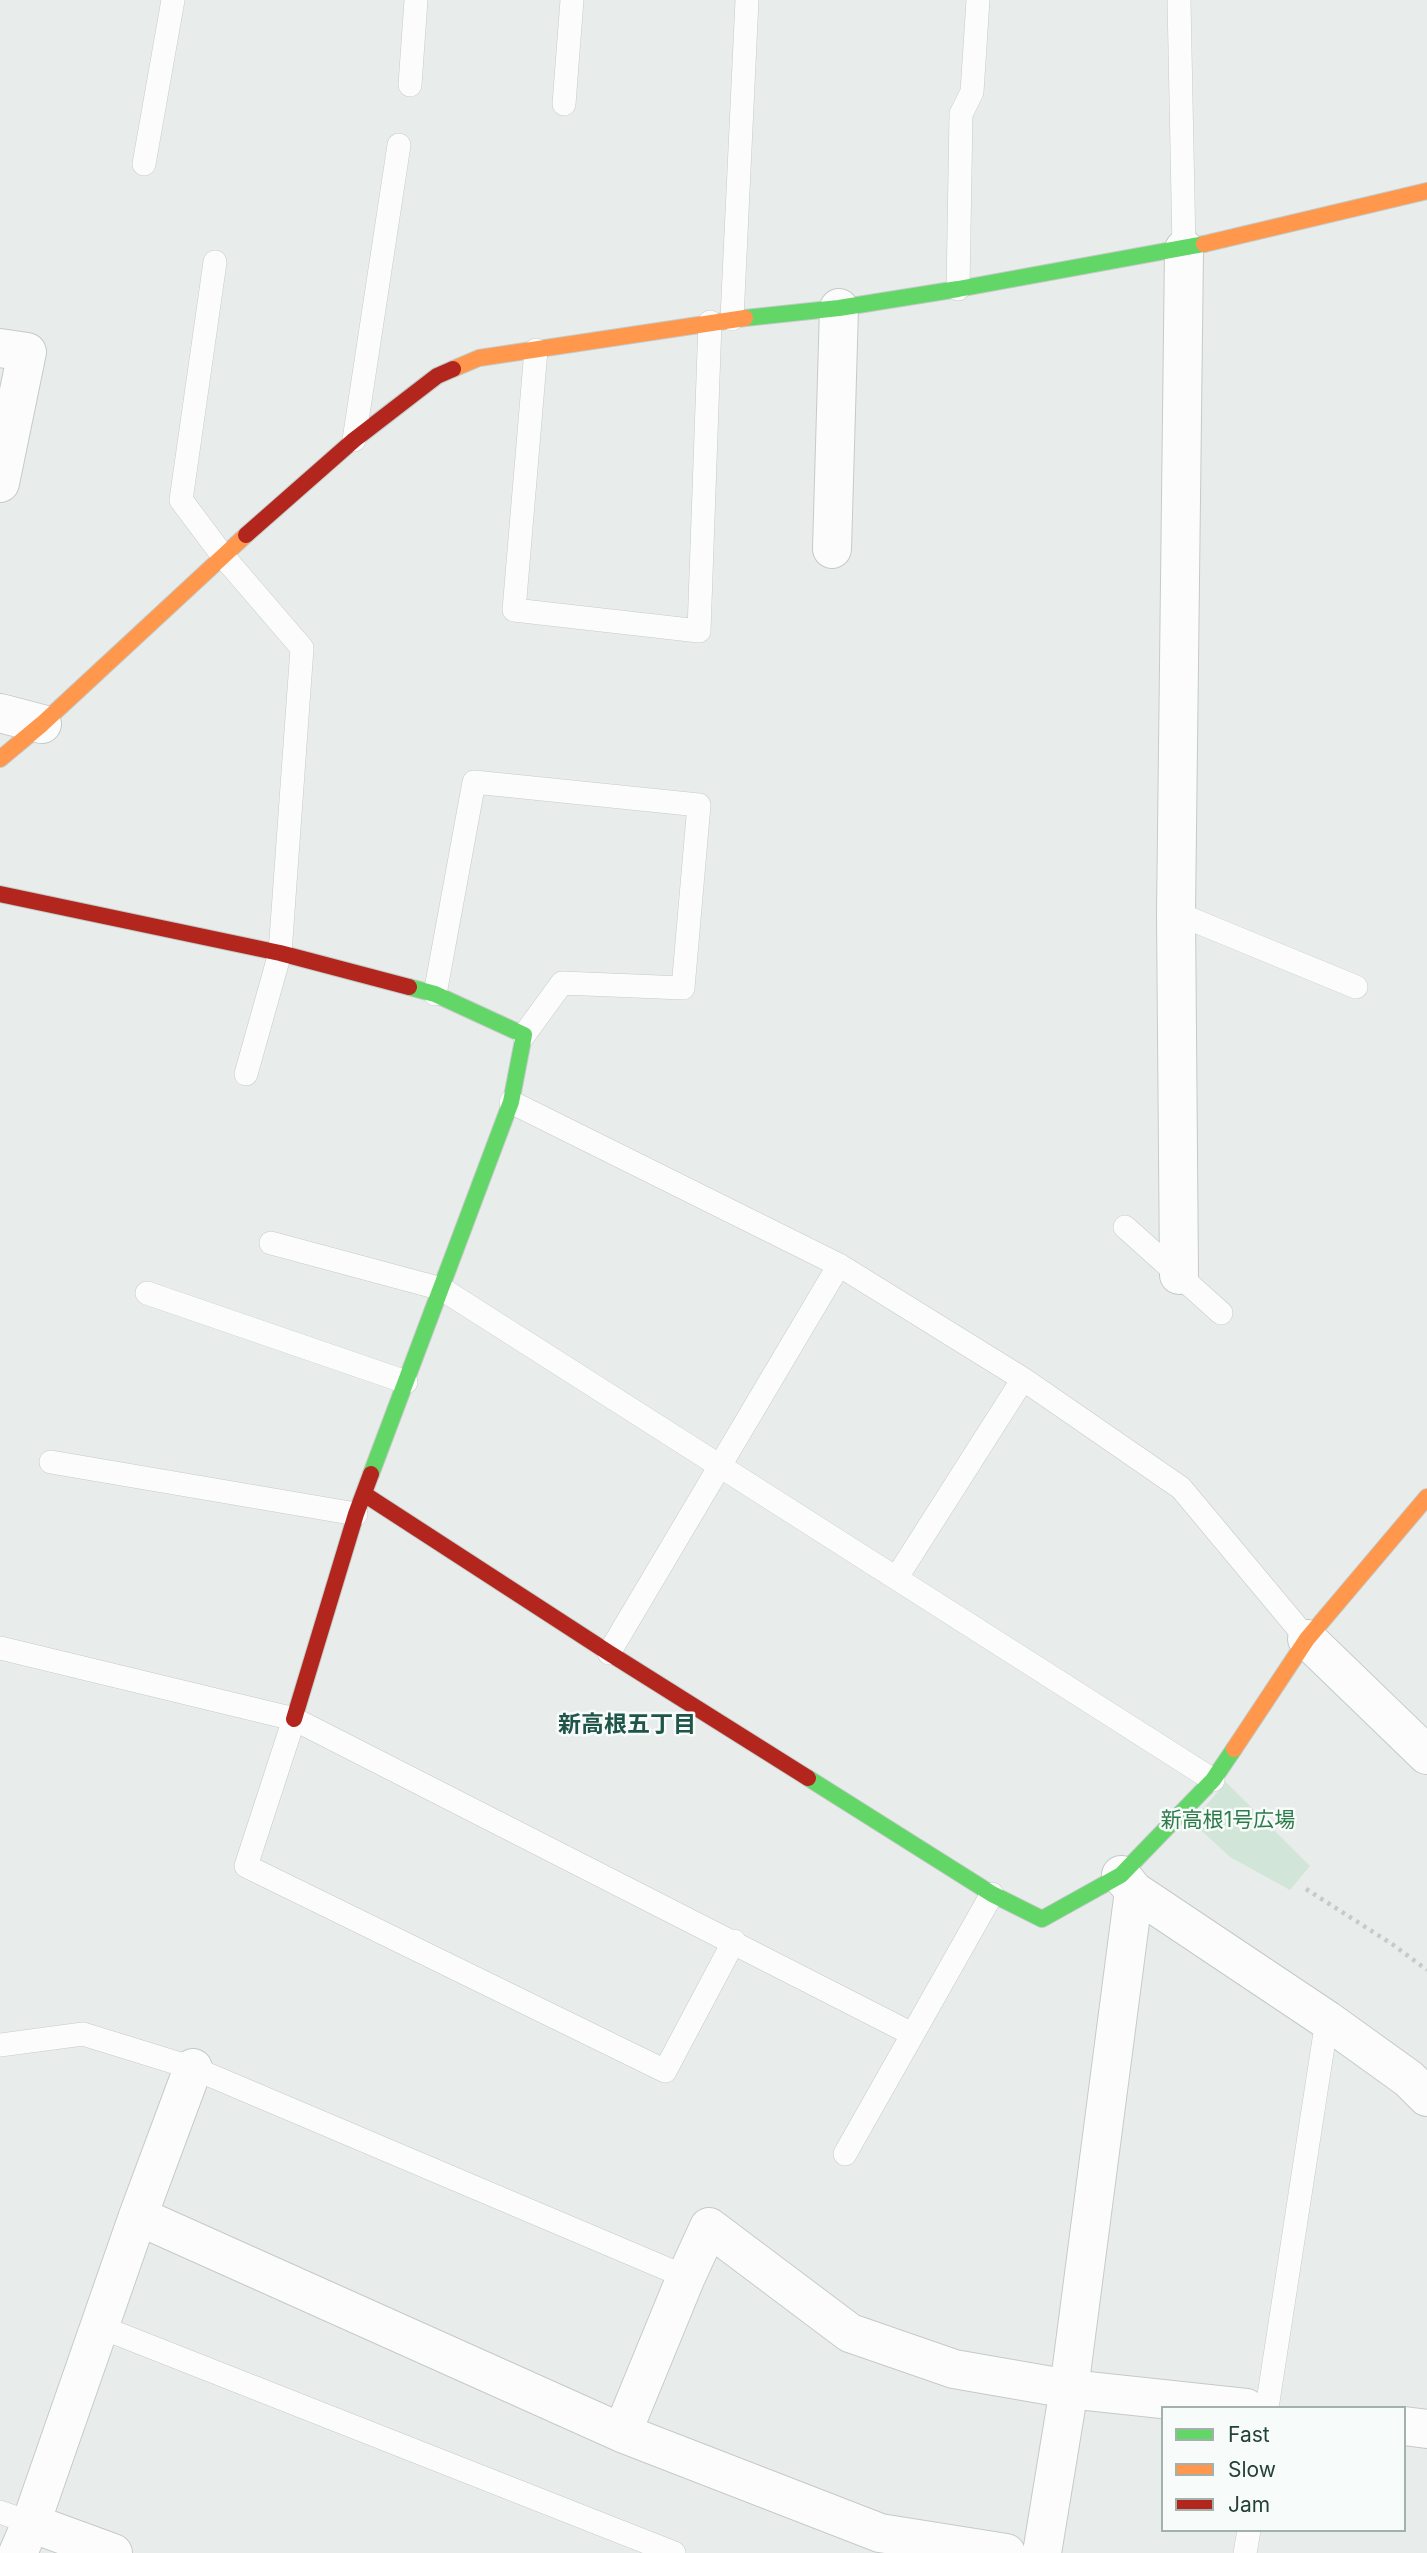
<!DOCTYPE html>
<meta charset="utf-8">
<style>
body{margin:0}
#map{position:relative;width:1427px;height:2553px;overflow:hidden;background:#e8edeb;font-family:Inter,sans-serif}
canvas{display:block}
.legend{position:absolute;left:1161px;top:2406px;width:245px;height:126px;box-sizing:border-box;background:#f7fbf9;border:2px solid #a3b1ad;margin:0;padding:9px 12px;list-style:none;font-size:21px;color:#24423a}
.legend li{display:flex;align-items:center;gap:14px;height:35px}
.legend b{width:35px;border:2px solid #a3b1ad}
</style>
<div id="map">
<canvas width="1427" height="2553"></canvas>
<ul class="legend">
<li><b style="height:9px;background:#63d668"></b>Fast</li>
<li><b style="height:9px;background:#ff974d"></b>Slow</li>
<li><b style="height:9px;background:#b3261e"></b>Jam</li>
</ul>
</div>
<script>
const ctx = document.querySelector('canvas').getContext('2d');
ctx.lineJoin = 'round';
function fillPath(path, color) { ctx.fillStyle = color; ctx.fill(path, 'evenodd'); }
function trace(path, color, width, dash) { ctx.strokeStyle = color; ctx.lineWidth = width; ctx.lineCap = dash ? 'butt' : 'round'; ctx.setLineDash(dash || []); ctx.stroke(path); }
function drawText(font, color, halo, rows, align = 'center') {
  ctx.font = font + ' Inter,"Noto Sans JP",sans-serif'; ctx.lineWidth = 5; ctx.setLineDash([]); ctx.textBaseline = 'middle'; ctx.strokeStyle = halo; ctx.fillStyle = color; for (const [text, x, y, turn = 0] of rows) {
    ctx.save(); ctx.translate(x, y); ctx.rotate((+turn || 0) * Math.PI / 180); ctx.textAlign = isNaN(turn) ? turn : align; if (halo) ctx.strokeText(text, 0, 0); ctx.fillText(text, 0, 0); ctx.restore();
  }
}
fillPath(new Path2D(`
 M1226 1782 1310 1866 1290 1890 1230 1857 1192 1822Z`), '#d1e6d8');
const lane = new Path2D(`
 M1179 0 1184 249
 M410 85 416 0
 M564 104 572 0
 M144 164 173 0
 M215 262 181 500 223 556 302 648 280 953 246 1074
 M958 289 961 114 972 92 978 0
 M732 319 747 0
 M536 350 514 610 699 631 710 322
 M354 440 399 145
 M1176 913 1356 987
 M435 994 474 782 699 805 683 988 562 983 524 1035
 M511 1102 839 1265 1023 1379 1181 1488 1307 1639
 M1125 1227 1221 1313
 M271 1243 442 1289 1213 1780
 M147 1293 406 1382
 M51 1462 356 1514
 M897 1577 1023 1379
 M0 1648 294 1719 912 2034
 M609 1653 839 1265
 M294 1719 246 1866 665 2071 734 1941
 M0 2045 83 2034 193 2068 686 2277
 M845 2154 992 1894
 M98 2326 674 2553
 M1267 2408 1327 2020
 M0 2512 31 2523
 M1245 2553 1249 2530`);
const street = new Path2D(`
 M0 348 27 352 0 483
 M832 549 839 308
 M0 713 42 724
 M1179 1275 1176 913 1184 249
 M1307 1639 1427 1755
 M1121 1875 1134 1891 1327 2020 1409 2079 1427 2097
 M138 2216 622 2433 880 2533 1006 2553
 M1404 2426 1427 2429
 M622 2433 686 2277 709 2227 850 2333 954 2369 1069 2389 1246 2408
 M31 2523 113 2553
 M18 2553 31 2523 138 2216 193 2068
 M1042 2553 1069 2389 1134 1891`);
const fast = new Path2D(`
 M745 318 839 308 958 289 1204 244
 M371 1474 511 1102 524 1035 435 994 409 987
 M808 1778 992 1894 1042 1919 1121 1875 1213 1780 1234 1749`);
const slow = new Path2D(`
 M1204 244 1427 191
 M453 369 479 358 745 318
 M0 759 42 724 246 535
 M1234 1749 1307 1639 1427 1497`);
const jam = new Path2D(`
 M246 535 354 440 437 376 453 369
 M0 894 280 953 409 987
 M364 1494 609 1653 808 1778
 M294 1719 356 1514 371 1474`);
trace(lane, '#c5cac8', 24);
trace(street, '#c5cac8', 40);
trace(fast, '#c3cbc8', 18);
trace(slow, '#c3cbc8', 18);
trace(jam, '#c3cbc8', 18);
trace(new Path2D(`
 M1306 1889 1392 1944 1427 1970`), '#c3ccca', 4.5, [3.5, 5]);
trace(lane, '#fcfcfc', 23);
trace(street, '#fcfcfc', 38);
trace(fast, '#63d668', 16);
trace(slow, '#ff974d', 16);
trace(jam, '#b3261e', 16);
drawText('21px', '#2d7a4b', '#f7fbf9', [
 ["新高根1号広場",1228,1821]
]);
drawText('bold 23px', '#1f5548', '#f7fbf9', [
 ["新高根五丁目",627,1725]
]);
</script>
